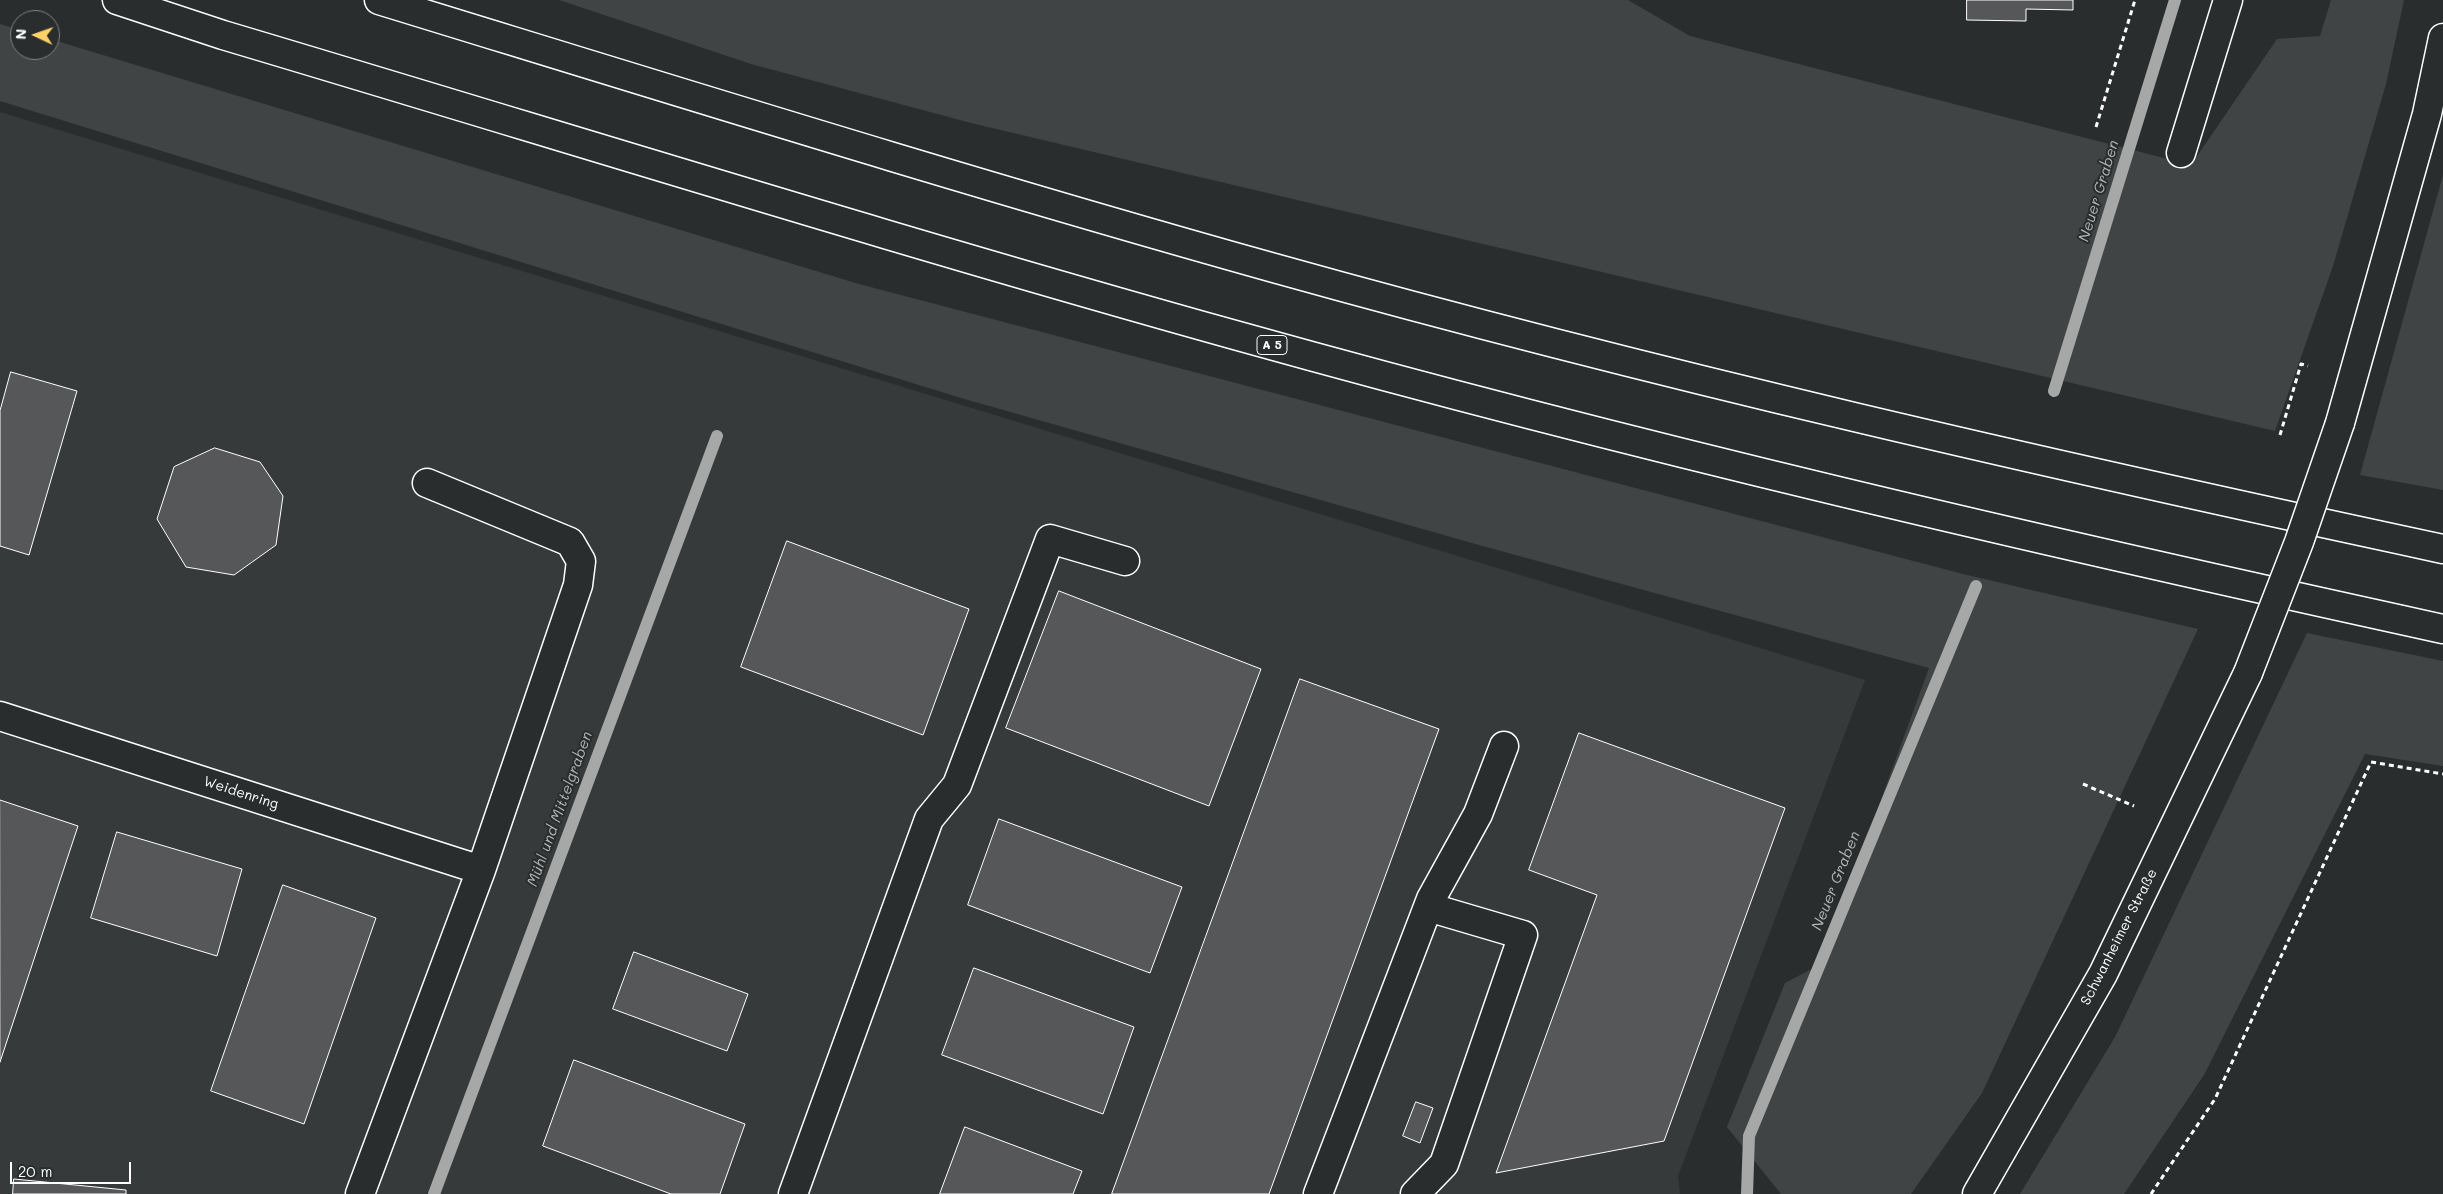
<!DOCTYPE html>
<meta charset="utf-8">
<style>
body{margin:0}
#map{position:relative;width:2443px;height:1194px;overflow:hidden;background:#2a2d2e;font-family:Mali,sans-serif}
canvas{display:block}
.north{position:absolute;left:10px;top:10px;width:50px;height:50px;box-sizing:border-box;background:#2a2d2e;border:1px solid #7f8182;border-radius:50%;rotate:273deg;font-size:14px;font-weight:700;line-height:20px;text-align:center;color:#fff}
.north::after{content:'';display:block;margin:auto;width:18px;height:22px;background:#ffd166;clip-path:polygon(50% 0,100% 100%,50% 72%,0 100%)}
.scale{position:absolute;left:10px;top:1162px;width:121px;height:22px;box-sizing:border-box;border:2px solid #fff;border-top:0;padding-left:6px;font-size:15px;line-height:18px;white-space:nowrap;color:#fff;-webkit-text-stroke:4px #2a2d2e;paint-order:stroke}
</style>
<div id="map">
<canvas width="2443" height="1194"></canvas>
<div class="north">N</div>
<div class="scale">20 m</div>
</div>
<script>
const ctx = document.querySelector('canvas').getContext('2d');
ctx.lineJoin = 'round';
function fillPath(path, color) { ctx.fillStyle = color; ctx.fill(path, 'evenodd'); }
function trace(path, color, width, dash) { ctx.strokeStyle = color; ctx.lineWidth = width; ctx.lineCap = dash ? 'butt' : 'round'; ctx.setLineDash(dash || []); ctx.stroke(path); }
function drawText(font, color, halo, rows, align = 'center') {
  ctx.font = font + ' Mali,sans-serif'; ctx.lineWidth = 4; ctx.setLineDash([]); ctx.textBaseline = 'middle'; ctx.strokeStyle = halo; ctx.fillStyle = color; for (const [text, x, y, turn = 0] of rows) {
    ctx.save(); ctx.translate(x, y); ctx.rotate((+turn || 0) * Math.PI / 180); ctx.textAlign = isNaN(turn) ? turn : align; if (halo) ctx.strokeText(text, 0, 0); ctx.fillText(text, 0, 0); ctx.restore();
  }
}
fillPath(new Path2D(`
 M0 112 1865 680 1678 1176 1680 1194H0Z`), '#373a3b');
fillPath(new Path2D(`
 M559 0H1628L1690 36 2191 165 2277 39 2320 36 2331 0H2404L2386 84 2333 266 2275 431 971 123 751 64Z
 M0 24 20 30V50H50V39L859 284 1963 574 2198 629 1982 1093 1911 1194H1781L1727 1127 1785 983 1821 964 1929 668 1479 545 961 398 0 101Z
 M2443 175V490L2360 475Z
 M2307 633 2443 661V766L2365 754 2204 1075 2124 1194H2020L2115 1037Z`), '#414445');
trace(new Path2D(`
 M2054 391 2175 0
 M434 1194 717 436
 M1747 1194 1749 1136 1976 586`), '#a6a7a7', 12);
const building = new Path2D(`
 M1967 0H2073V10L2026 9V21L1967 20Z
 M11 372 77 391 29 555 0 546V411Z
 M215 448 260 462 283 496 276 545 234 575 186 567 157 519 174 467Z
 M787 541 969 609 923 735 741 667Z
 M1059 591 1261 669 1209 806 1006 728Z
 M1300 679 1439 729 1269 1194H1112Z
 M1579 733 1785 808 1664 1141 1496 1173 1597 895 1529 870Z
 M0 800 78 826 0 1062Z
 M999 819 1182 887 1150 973 968 905Z
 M117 832 242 869 217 956 91 918Z
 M283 885 376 918 304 1124 211 1091Z
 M634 952 748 994 727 1051 613 1009Z
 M974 968 1134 1027 1103 1114 942 1055Z
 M574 1060 745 1124 720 1194H671L543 1146Z
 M1416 1102 1433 1108 1420 1143 1403 1136Z
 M965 1127 1082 1171 1073 1194H940Z
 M14 1179 126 1190V1194H13Z`);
fillPath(building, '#555758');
trace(building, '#fff', 1);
const minor = new Path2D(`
 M2181 153 2228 0
 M0 716 481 870
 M360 1194 481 870 578 585 581 561 570 542 427 483
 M793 1194 929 819 957 785 1050 539 1125 561
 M1318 1194 1431 899 1478 814 1504 746
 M1415 1194 1444 1164 1523 935 1428 907`);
const major = new Path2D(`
 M2340 423 2427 114 2443 38
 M1977 1194 2103 974 2248 673`);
const highway = new Path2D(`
 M117 0 223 35C562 136 901 242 1242 337 1639 448 2040 541 2443 629
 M379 0C676 91 974 184 1274 268 1660 376 2051 465 2443 549`);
trace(minor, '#fff', 31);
trace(major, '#fff', 31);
trace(highway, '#fff', 31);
trace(new Path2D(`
 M2096 127 2135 0
 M2280 435 2301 364 2308 366
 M2083 784 2134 806
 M2151 1194 2215 1099 2371 762 2443 774`), '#fff', 3, [5, 4]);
trace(minor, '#2a2d2e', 28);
trace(major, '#2a2d2e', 28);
trace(highway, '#2a2d2e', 28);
const majorBridge = new Path2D(`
 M2248 673 2299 542 2340 423`);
trace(majorBridge, '#fff', 31, []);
trace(majorBridge, '#2a2d2e', 28);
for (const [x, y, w] of [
 [1272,345,30]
]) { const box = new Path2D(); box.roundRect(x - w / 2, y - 9.5, w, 19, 4); ctx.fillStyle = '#2a2d2e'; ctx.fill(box); trace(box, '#fff', 1); }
drawText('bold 12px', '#fff', null, [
 ["A 5",1272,345]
]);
drawText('14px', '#fff', '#2a2d2e', [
 ["Weidenring",241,793,18],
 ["Schwanheimer Straße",2119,937,-63]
]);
drawText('italic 15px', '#b4b6b6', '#2a2d2e', [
 ["Neuer Graben",2099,191,-73],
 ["Mühl und Mittelgraben",560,809,-70],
 ["Neuer Graben",1836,881,-68]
]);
</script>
